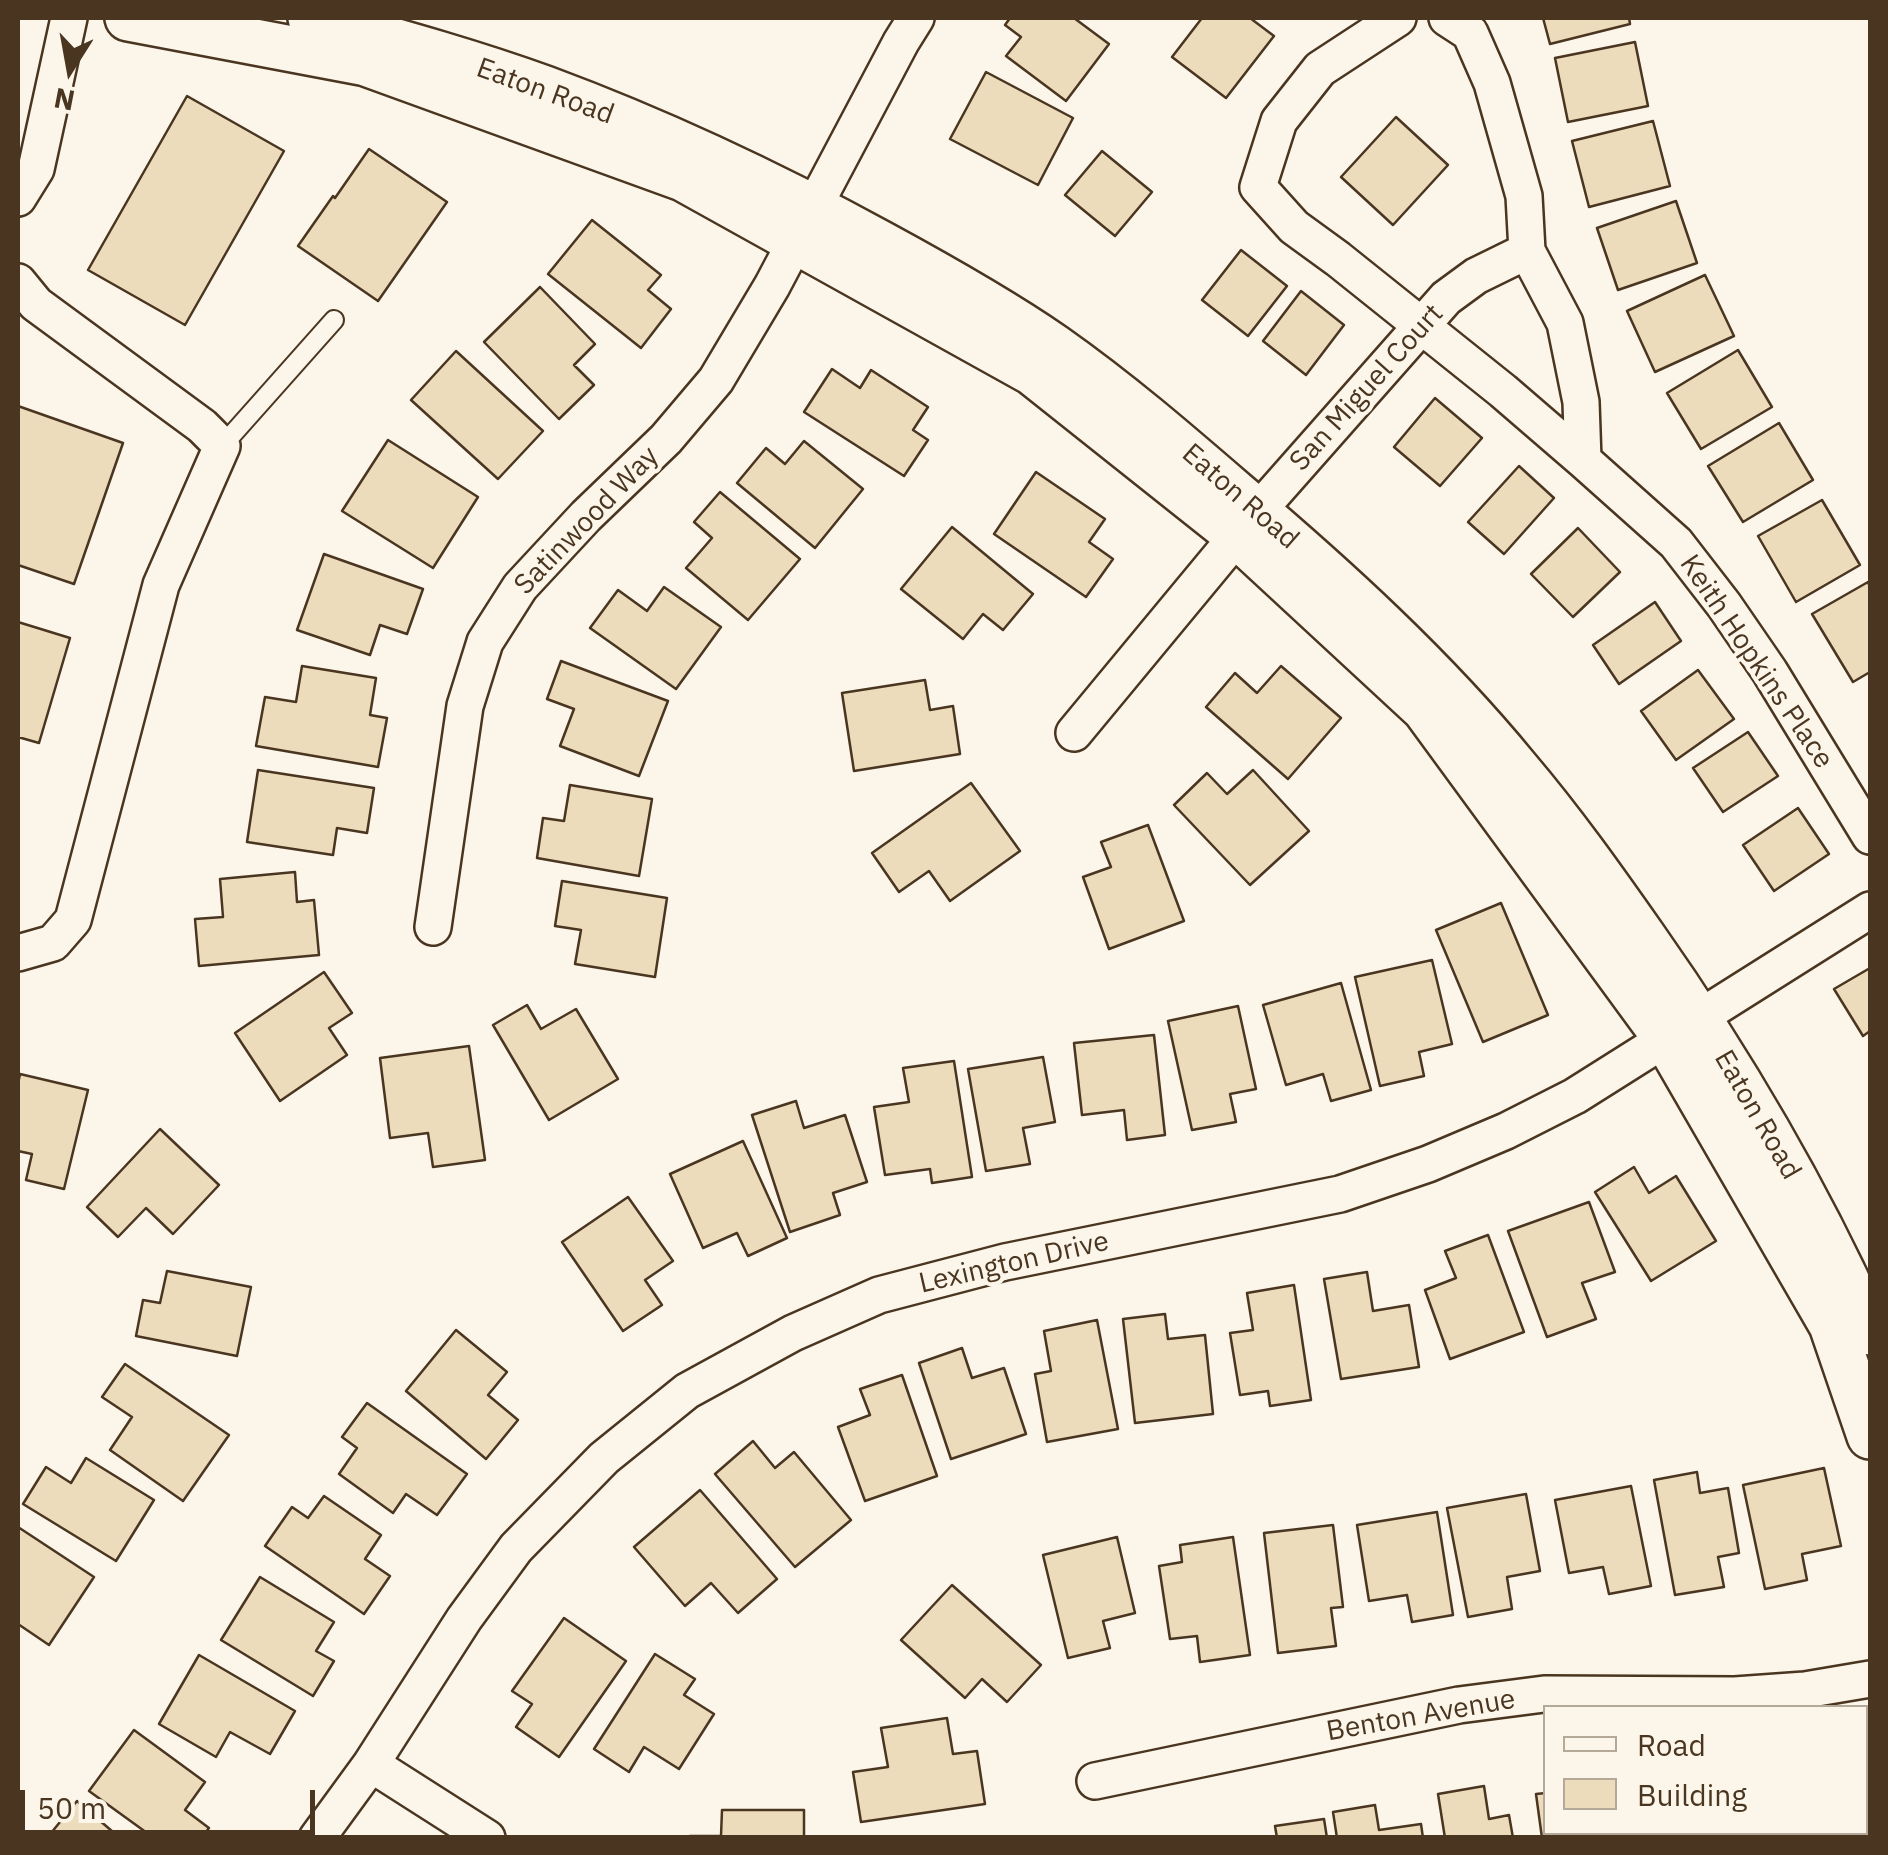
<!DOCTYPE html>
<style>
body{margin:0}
#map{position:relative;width:1888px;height:1855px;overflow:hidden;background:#fbf6e9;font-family:"IBM Plex Sans",sans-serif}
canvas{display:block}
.frame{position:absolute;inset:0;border:20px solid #4a3520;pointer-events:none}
.legend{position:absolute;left:1543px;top:1705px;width:325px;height:130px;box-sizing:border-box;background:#fbf6e9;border:2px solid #b4a999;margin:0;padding:12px 18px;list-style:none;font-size:30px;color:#4a3520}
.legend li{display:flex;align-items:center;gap:20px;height:50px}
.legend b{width:50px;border:2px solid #b4a999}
.north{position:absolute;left:20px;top:20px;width:100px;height:100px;-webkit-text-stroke:8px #fbf6e9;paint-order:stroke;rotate:191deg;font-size:28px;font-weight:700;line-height:40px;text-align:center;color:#4a3520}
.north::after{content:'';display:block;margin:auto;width:35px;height:45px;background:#4a3520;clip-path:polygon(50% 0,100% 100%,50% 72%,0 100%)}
.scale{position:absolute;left:20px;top:1790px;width:295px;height:45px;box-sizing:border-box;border:5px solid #4a3520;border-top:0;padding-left:12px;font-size:30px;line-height:35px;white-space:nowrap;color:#4a3520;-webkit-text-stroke:8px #fbf6e9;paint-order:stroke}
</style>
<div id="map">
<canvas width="1888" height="1855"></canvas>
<div class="frame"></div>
<ul class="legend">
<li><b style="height:12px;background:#fbf6e9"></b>Road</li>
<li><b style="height:28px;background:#ecdcbc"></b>Building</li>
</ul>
<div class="north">N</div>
<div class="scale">50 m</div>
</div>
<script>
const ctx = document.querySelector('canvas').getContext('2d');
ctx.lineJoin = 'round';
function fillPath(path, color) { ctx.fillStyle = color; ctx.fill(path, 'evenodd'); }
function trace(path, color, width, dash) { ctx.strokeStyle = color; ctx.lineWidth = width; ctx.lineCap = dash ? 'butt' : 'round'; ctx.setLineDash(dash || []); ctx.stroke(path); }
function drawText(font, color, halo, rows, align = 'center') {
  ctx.font = font + ' "IBM Plex Sans",sans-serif'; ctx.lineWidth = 8; ctx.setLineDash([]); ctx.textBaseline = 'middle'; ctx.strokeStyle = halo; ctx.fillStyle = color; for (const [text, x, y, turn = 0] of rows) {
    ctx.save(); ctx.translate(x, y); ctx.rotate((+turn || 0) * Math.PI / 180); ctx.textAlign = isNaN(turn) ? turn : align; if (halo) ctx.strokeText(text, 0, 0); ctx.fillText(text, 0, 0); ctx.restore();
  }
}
const building = new Path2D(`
 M1010 18H1074L1109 44 1066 101 1006 56 1021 37 1005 25Z
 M1202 18H1250L1274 36 1226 98 1172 57Z
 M1543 18H1629L1630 24 1550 44Z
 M1635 42 1648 106 1568 122 1555 58Z
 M986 72 1073 118 1038 185 950 139Z
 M187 96 284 151 185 325 88 270Z
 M1396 117 1448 165 1393 225 1341 177Z
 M1653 121 1670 186 1589 207 1572 141Z
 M369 149 447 202 378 301 298 246 333 196 335 198Z
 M1102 151 1152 192 1115 236 1065 195Z
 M1676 201 1697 263 1618 290 1597 228Z
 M592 220 661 275 648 290 671 309 641 348 548 274Z
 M1241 250 1287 286 1248 336 1202 300Z
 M1705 275 1734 336 1655 372 1627 311Z
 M540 287 595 344 574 365 594 385 559 419 484 342Z
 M1301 291 1344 325 1306 375 1263 341Z
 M1738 350 1772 407 1701 449 1667 393Z
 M456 351 543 431 498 479 411 400Z
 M832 369 860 388 871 370 928 407 913 430 928 440 904 476 804 412Z
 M1435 398 1482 438 1440 486 1394 447Z
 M18 406 123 443 74 584 18 565Z
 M1779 423 1813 480 1743 522 1708 466Z
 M388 440 478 497 433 568 342 511Z
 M804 441 863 489 815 548 737 483 766 448 785 464Z
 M1519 466 1554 498 1504 554 1468 522Z
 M1036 472 1105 519 1089 542 1113 559 1086 597 994 534Z
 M720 492 800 559 748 620 686 568 712 538 694 522Z
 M1822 500 1860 565 1796 602 1758 536Z
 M952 527 1033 594 1003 630 983 614 963 639 901 589Z
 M1578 528 1620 572 1573 617 1531 574Z
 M324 554 423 589 407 634 380 625 370 655 297 630Z
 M1868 582 1870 587V672L1853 682 1812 614Z
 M664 587 721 627 676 689 590 628 618 590 647 611Z
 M1655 602 1681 641 1619 684 1593 645Z
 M18 622 70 638 39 743 18 737Z
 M561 661 668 701 639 776 560 746 574 709 547 699Z
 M302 666 376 678 370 715 387 718 378 767 256 746 265 697 296 702Z
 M1281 666 1341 718 1288 779 1206 707 1235 673 1257 693Z
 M1698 670 1734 719 1676 760 1641 711Z
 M925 680 930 710 953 706 960 754 854 771 842 693Z
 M1748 732 1778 776 1723 812 1693 768Z
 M258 770 374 788 367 833 337 828 333 855 247 842Z
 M1253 770 1309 831 1250 885 1174 805 1207 773 1227 794Z
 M971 783 1020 851 950 901 929 871 899 892 872 853Z
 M570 785 652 799 639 876 537 858 543 818 564 821Z
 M1798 808 1829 854 1774 891 1743 845Z
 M1148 825 1184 921 1109 949 1083 877 1111 867 1101 842Z
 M295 872 297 902 314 900 319 955 199 966 195 919 223 917 220 879Z
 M562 881 667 898 655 977 575 964 581 930 555 926Z
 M1501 903 1548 1015 1483 1042 1436 930Z
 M1432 960 1452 1044 1419 1052 1424 1076 1380 1086 1355 977Z
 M1870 968V1031L1863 1036 1834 989Z
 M324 972 352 1013 329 1028 347 1055 280 1101 235 1033Z
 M1341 983 1371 1090 1331 1101 1323 1074 1286 1085 1263 1005Z
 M527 1005 541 1029 576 1009 618 1079 549 1120 493 1025Z
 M1238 1006 1256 1089 1230 1094 1236 1122 1192 1130 1168 1021Z
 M1154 1035 1165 1135 1127 1140 1124 1110 1082 1115 1074 1043Z
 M469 1046 485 1160 433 1167 428 1133 390 1138 380 1058Z
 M1043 1057 1055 1122 1023 1128 1030 1164 986 1171 968 1069Z
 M954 1061 972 1177 932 1183 930 1169 885 1175 874 1107 909 1102 903 1068Z
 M20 1074 88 1090 64 1189 26 1180 32 1154 18 1151V1084Z
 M796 1101 804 1128 845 1115 867 1182 833 1193 840 1215 790 1232 752 1115Z
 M160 1129 219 1185 173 1234 146 1208 118 1237 87 1207Z
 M743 1141 787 1238 748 1256 737 1233 703 1248 670 1174Z
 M1634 1167 1649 1193 1676 1176 1716 1241 1651 1281 1595 1192Z
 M628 1197 673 1261 645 1280 662 1305 623 1331 562 1242Z
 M1589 1202 1615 1272 1582 1283 1596 1319 1547 1337 1508 1231Z
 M1488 1235 1524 1332 1450 1359 1425 1290 1456 1278 1445 1251Z
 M167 1271 251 1287 237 1356 136 1336 143 1300 160 1303Z
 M1367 1272 1373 1311 1409 1305 1419 1367 1341 1379 1324 1279Z
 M1294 1285 1311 1400 1270 1406 1268 1391 1240 1395 1230 1333 1253 1330 1247 1293Z
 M1165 1314 1168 1339 1205 1335 1213 1414 1135 1423 1123 1319Z
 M1097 1320 1118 1429 1047 1442 1035 1374 1051 1371 1044 1331Z
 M456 1330 507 1372 488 1395 518 1420 486 1459 406 1391Z
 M962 1348 972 1378 1004 1368 1026 1434 951 1459 919 1363Z
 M125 1364 229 1435 183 1501 110 1450 132 1417 102 1397Z
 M902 1375 937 1476 865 1501 838 1427 870 1415 860 1389Z
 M367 1403 467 1474 437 1515 406 1494 393 1513 339 1474 357 1448 342 1437Z
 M753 1441 775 1468 794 1452 851 1520 795 1567 715 1474Z
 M86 1458 154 1500 116 1561 23 1504 46 1467 71 1483Z
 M1824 1468 1841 1546 1802 1554 1807 1580 1765 1589 1743 1485Z
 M1697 1472 1700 1493 1728 1488 1739 1553 1718 1557 1724 1587 1675 1595 1654 1480Z
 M1631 1486 1651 1586 1609 1594 1603 1567 1569 1573 1555 1500Z
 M700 1490 777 1579 738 1613 711 1583 685 1606 634 1547Z
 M1526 1494 1540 1571 1507 1577 1512 1609 1468 1617 1447 1508Z
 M324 1496 381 1535 365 1559 390 1576 364 1614 265 1546 292 1507 308 1518Z
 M1437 1512 1453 1615 1412 1622 1407 1595 1369 1601 1357 1525Z
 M1333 1525 1343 1607 1331 1608 1336 1646 1278 1653 1264 1533Z
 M18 1527 94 1577 49 1645 18 1624Z
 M1117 1537 1135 1613 1103 1621 1110 1648 1068 1658 1043 1555Z
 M1233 1537 1250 1655 1200 1662 1197 1636 1170 1639 1159 1566 1182 1562 1180 1545Z
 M260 1577 334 1622 316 1651 334 1661 313 1696 221 1640Z
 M952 1585 1041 1665 1007 1702 982 1679 965 1698 901 1640Z
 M564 1618 626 1661 559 1757 516 1727 532 1704 512 1691Z
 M655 1654 695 1679 684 1695 714 1714 679 1769 644 1747 629 1772 594 1749Z
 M199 1655 295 1711 270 1754 230 1732 216 1757 159 1724Z
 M947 1718 953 1754 977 1751 985 1804 861 1822 853 1772 888 1767 881 1728Z
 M134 1730 205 1782 185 1810 209 1828 201 1838H154L89 1791Z
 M1870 1758V1838H1843L1842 1832H1866V1759Z
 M1484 1786 1489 1819 1509 1815 1513 1838H1445L1438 1794Z
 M1546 1793V1832H1627L1628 1838H1542L1536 1794Z
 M77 1801 120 1838H47Z
 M1375 1805 1379 1830 1421 1824 1423 1838H1337L1333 1812Z
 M722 1810H804V1838H690V1836H721Z
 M1324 1819 1327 1838H1277L1275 1826Z
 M1640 1832H1720L1721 1838H1641Z
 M1747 1832H1828L1829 1838H1748Z`);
fillPath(building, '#ecdcbc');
trace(building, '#4a3520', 2.5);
const service = new Path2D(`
 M222 446 334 320`);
const minor = new Path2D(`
 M1398 18 1320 69 1279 121 1258 187 1294 227 1338 259 1503 391 1583 460 1581 402 1565 323 1527 251 1524 196 1492 83 1470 33 1447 18
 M18 198 36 169 69 18
 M18 282 36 304 202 426 222 446 161 585 73 920 53 943 18 953
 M1583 460 1676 543 1724 605 1770 672 1870 836
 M1074 733 1257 512 1446 298 1476 276 1527 251
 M433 927 465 706 485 642 520 587 586 516 666 439 716 380 772 286 901 42 916 18
 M371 1764 487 1838
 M1095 1781 1459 1705 1544 1694 1735 1695 1805 1690 1870 1679
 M317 1838 371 1764 464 1619 516 1548 604 1458 687 1391 793 1333 879 1295 1005 1262 1340 1194 1428 1164 1506 1131 1575 1096 1870 910`);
const tertiary = new Path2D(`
 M128 18 366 63 683 178 1032 372 1237 535 1425 709 1666 1038 1832 1325 1870 1436
 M311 18C390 40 468 61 545 89 661 132 773 185 881 244 940 276 999 309 1054 347 1118 392 1177 443 1236 494 1335 578 1433 667 1516 768 1562 822 1603 880 1643 937 1731 1062 1808 1193 1870 1332`);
trace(service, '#4a3520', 22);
trace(minor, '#4a3520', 40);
trace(tertiary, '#4a3520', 50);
trace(service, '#fbf6e9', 18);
trace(minor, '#fbf6e9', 35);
trace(tertiary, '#fbf6e9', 45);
drawText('28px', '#4a3520', '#fbf6e9', [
 ["Eaton Road",545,92,20],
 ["San Miguel Court",1367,388,-48],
 ["Eaton Road",1240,497,41],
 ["Satinwood Way",587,521,-46],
 ["Keith Hopkins Place",1756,662,56],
 ["Eaton Road",1757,1115,60],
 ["Lexington Drive",1014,1263,-13],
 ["Benton Avenue",1421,1716,-10]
]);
</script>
